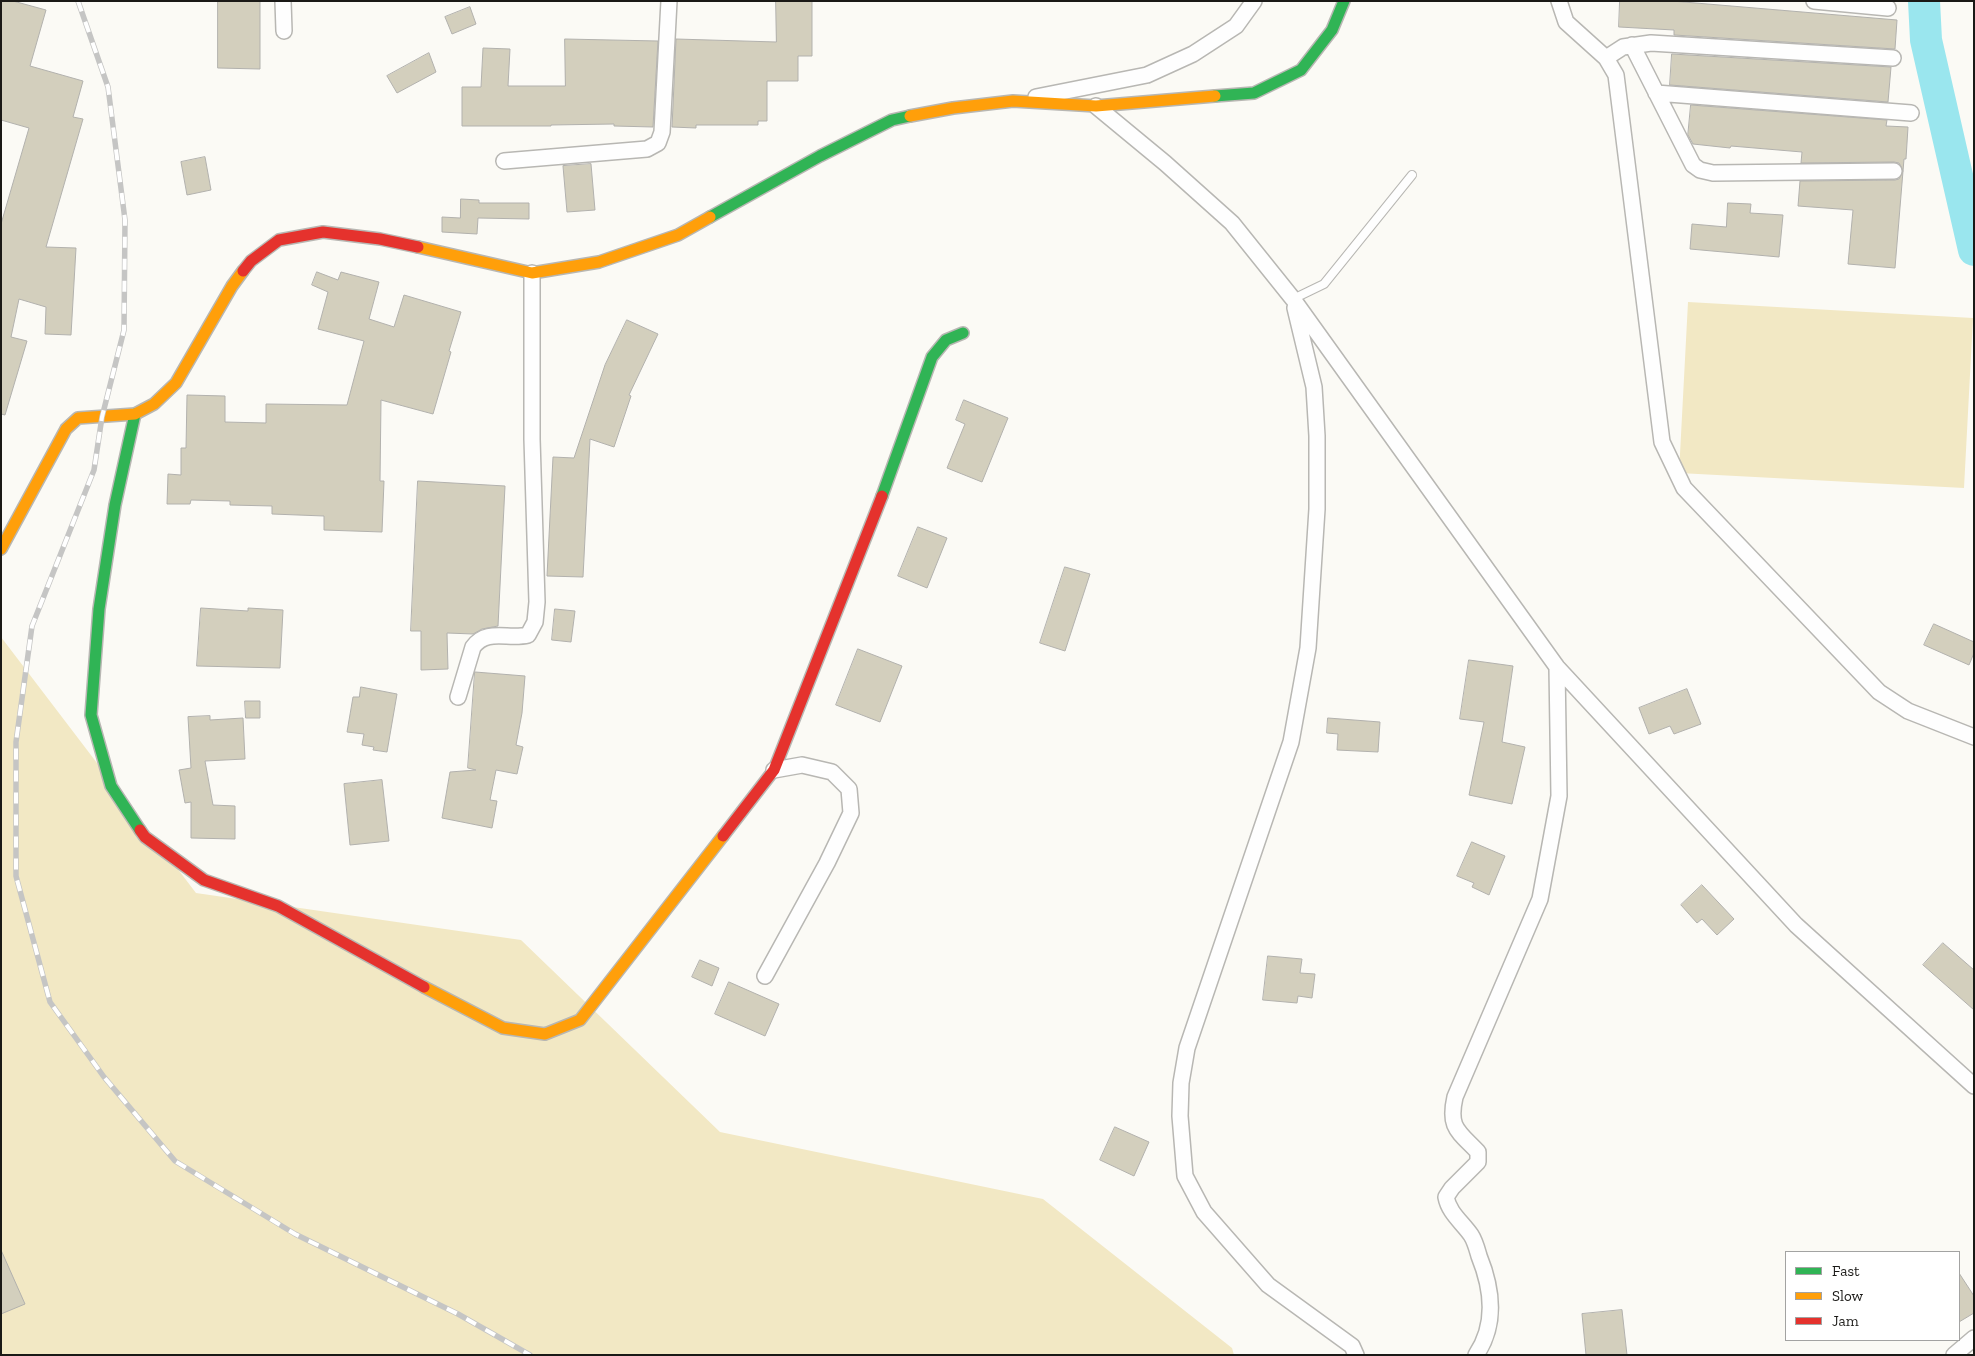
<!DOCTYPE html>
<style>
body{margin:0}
#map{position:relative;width:1975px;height:1356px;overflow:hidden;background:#fbfaf5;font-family:"Zilla Slab",serif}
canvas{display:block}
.frame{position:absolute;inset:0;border:2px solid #1a1916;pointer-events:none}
.legend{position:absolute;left:1785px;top:1251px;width:175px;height:90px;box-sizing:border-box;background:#fff;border:1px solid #a3a3a2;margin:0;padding:6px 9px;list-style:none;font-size:15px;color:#1a1916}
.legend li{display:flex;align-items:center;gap:10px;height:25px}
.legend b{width:25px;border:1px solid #a3a3a2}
</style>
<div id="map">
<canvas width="1975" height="1356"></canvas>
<div class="frame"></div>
<ul class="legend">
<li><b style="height:6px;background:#30b455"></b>Fast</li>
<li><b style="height:6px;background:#ff9f0a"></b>Slow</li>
<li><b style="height:6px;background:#e5322d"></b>Jam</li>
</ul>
</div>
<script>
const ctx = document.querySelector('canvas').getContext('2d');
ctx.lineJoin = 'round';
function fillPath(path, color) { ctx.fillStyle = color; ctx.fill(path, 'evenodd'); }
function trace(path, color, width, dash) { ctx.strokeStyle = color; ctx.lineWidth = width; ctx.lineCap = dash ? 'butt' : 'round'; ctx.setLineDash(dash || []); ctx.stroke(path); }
fillPath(new Path2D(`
 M1688 302 1973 318 1964 488 1679 473Z
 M1 637 196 893 521 940 720 1132 1043 1199 1232 1348 1234 1355H1Z`), '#f2e8c4');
trace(new Path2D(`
 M1924 1 1926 40 1974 250`), '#9ae6ee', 32);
const building = new Path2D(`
 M1 1H13L46 10 30 66 83 81 73 117 83 119 46 247 76 248 71 335 45 334 46 307 19 299 11 337 27 341 5 415 1 414V224L29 128 1 120Z
 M218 1H260V69L218 68Z
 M776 1H812V56H798V81H767V121H758V125H696V128L672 127 676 39 776 42Z
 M1620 1H1672L1897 20 1895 49 1674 35V30L1619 27Z
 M470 7 476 24 452 34 445 17Z
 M565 39 658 41 653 127 614 126V124L551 125V126H462V87H481L483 48 510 49 508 86H565Z
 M429 53 436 72 397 93 387 76Z
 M1672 54 1891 67 1888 102 1670 85Z
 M1691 105 1887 120 1886 126 1908 127 1906 159H1904L1895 268 1848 264 1853 210 1798 206 1800 181 1895 180 1899 179 1903 171 1899 163 1894 162 1801 163 1802 152 1731 146 1730 148 1693 144 1688 135Z
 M205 157 211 190 187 195 181 162Z
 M591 164 595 210 567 212 563 166Z
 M461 199 479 200V203H529V219L478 218 477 234 442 232V217L460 218Z
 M1728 203 1751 204 1750 213 1783 215 1779 257 1690 249 1692 224 1726 227Z
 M317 272 338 280 341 272 379 282 369 319 394 327 404 295 461 312 449 351 451 352 433 414 381 400 380 481H384L382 532 324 530V516L272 514V506L230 505V501L191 500 190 504H167L168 474 181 475V448H186L187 395 225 396V422L266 423V404L347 405 364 341 318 329 328 292 312 285Z
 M627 320 658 334 629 395 631 396 614 447 590 439 583 577 547 576 553 457 574 458 605 365Z
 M964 400 1008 418 982 482 947 468 965 424 956 420Z
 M418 481 505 486 498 626 482 629 473 634 447 633 448 669 421 670V631H411Z
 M918 527 947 538 927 588 898 576Z
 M1065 567 1090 574 1065 651 1040 643Z
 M201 608 248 611V608L283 610 280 668 197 666Z
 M555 609 575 611 571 642 552 640Z
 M1934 624 1974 642V653L1969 665 1924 645Z
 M858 649 902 666 880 722 836 705Z
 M1469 660 1513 666 1502 742 1525 747 1512 804 1469 795 1484 722 1460 719Z
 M475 672 525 676 522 713 516 745 523 747 517 774 496 770 490 800 497 801 492 828 442 818 450 772 476 770 468 768Z
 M361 687 397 694 387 752 373 750 374 747 362 745 364 734 347 732 353 697H359Z
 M1687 689 1701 724 1674 734 1670 726 1649 734 1639 708Z
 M245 701H260V718H246Z
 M210 716V720L243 718 245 759 205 761 213 805 235 806V839L191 838V802L185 803 179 770 191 768 188 717Z
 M1328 718 1380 722 1378 752 1337 750 1338 734 1327 733Z
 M382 780 389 841 350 845 344 784Z
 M1472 842 1505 856 1489 895 1472 887 1474 883 1457 876Z
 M1702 885 1734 919 1717 935 1702 919 1697 923 1681 905Z
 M1943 943 1974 970V1010L1923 965Z
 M1268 956 1302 959 1300 973 1315 974 1312 998 1298 996 1297 1003 1263 1000Z
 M700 960 719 968 712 986 692 977Z
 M729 982 779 1004 765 1036 715 1014Z
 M1115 1127 1149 1142 1134 1176 1100 1160Z
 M1 1250 25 1304 1 1314Z
 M1959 1273 1974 1296V1313L1959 1322Z
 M1622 1310 1627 1355H1586L1582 1314Z`);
fillPath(building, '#d3cfbd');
trace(building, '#b2b1ad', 1);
const lane = new Path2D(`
 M1293 299 1324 284 1412 175`);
const street = new Path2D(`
 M283 1 284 31
 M1559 1 1566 22 1606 58 1616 75 1662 442 1684 488 1879 692 1908 711 1974 737
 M1814 1 1888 8
 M1632 45 1693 165 1700 170 1713 173 1894 171
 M1606 58 1623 47 1651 43 1893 58
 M1656 93 1911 113
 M1036 97 1147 75 1193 54 1236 26 1254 1
 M1096 106 1165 163 1232 223 1293 299 1557 667 1796 925 1974 1086
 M504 161 647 149 658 143 662 132 669 1
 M1295 308 1314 387 1317 436V509L1308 648 1291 742 1187 1048 1181 1083 1180 1116 1185 1176 1204 1212 1268 1285 1352 1346 1356 1355
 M458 697 473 647C487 628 508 640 528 635L535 622 537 602 532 439V273
 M765 976 827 863 851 813 849 789 832 772 802 765 774 770
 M1476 1355C1497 1324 1492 1288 1479 1256 1477 1249 1475 1241 1471 1235 1462 1222 1449 1213 1446 1197L1452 1188 1478 1162V1152C1458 1131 1448 1128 1455 1097L1540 899 1559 796 1557 667
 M1954 1355 1974 1338`);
const fast = new Path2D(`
 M1215 96 1254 93 1301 70 1332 30 1344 1
 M710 217 820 156 892 120 910 116
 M135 414 115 505 99 609 91 715 111 786 140 830
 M882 496 932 357 946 340 963 333`);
const slow = new Path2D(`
 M910 116 953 108 1013 101 1096 106 1215 96
 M418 247 532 273 599 262 678 235 710 217
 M1 549 66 429 78 418 135 414 154 404 176 383 232 286 243 271
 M424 987 503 1028 545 1034 580 1020 723 836`);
const jam = new Path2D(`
 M243 271 251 261 279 240 323 232 380 239 418 247
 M140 830 145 837 204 880 278 906 424 987
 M723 836 774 770 882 496`);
trace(lane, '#b8b7b3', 10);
trace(street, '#b8b7b3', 18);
trace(fast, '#b8b7b3', 14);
trace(slow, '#b8b7b3', 14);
trace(jam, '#b8b7b3', 14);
trace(lane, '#fefefe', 8);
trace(street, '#fefefe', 15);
trace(fast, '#30b455', 11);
trace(slow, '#ff9f0a', 11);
trace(jam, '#e5322d', 11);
const rail = new Path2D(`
 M78 1 108 87 125 220 124 330 102 417 94 470 32 626 16 742V876L50 1002 104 1077 175 1161 295 1234 458 1314 530 1355`);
trace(rail, '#c5c5c4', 5.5);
trace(rail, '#fff', 4, [11]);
</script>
